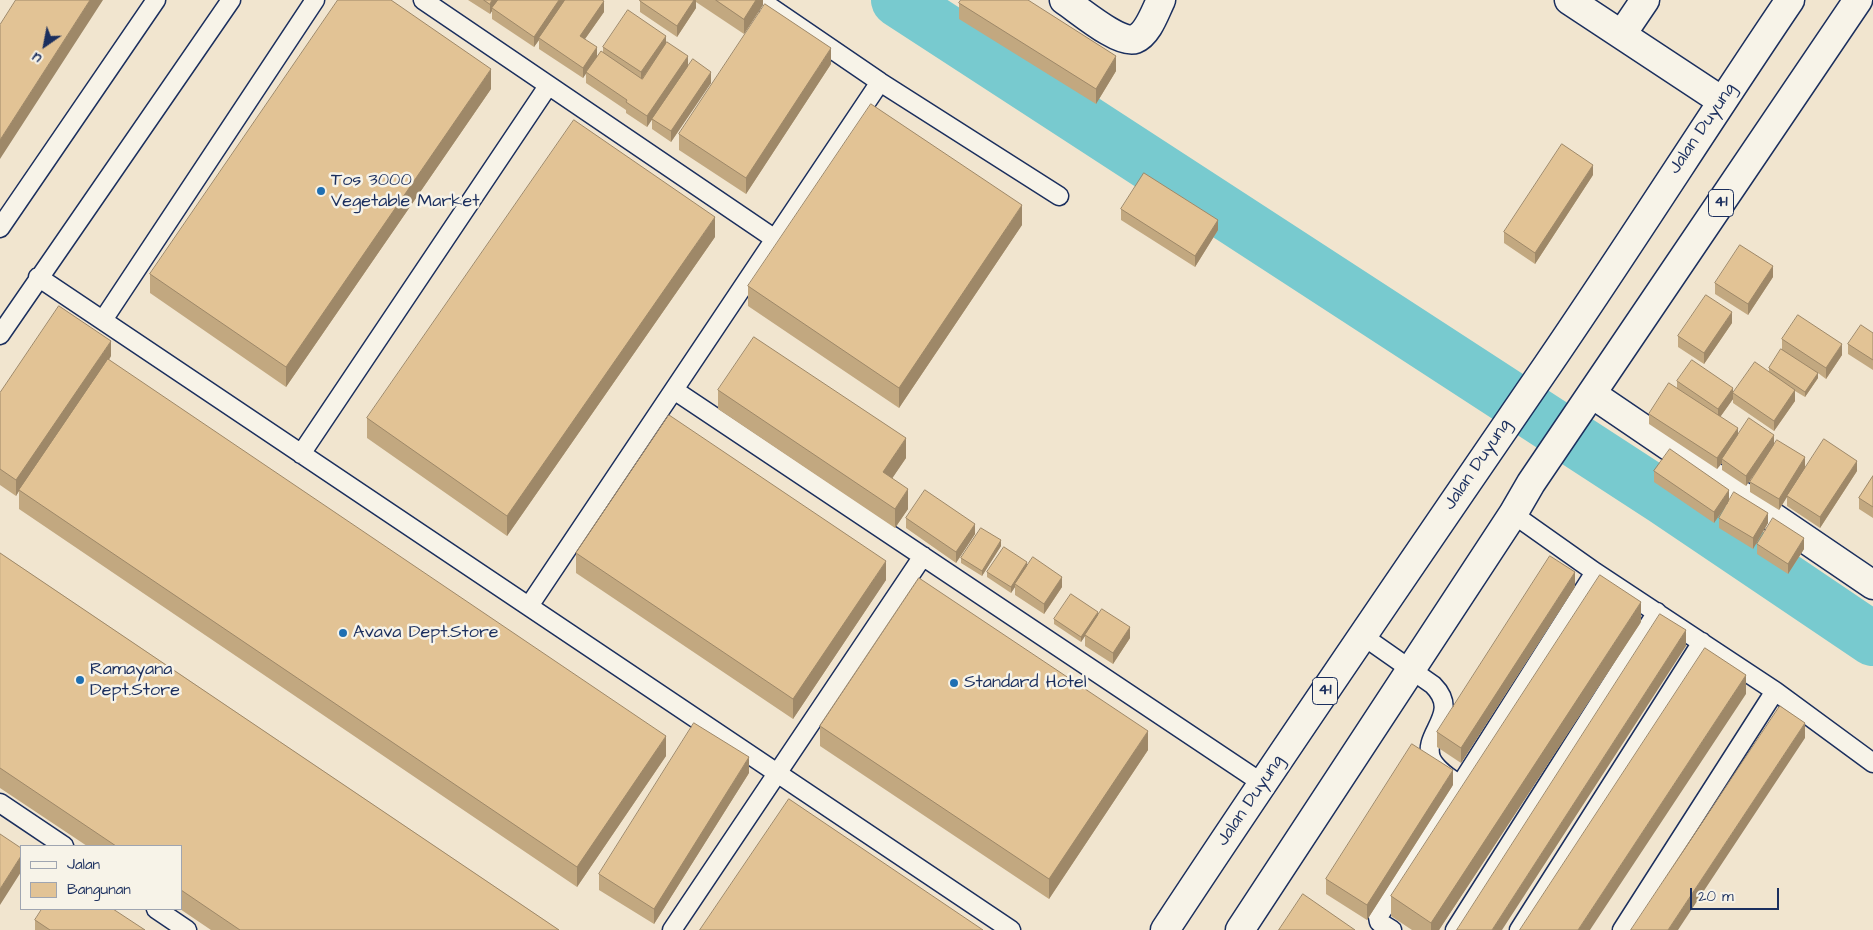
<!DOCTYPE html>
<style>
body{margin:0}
#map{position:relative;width:1873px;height:930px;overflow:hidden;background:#f1e5cf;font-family:"Architects Daughter",sans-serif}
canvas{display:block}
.legend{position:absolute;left:20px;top:845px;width:162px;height:65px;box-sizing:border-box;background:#f7f3e8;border:1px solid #9fa5b1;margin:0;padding:6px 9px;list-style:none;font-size:15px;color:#1b2f5e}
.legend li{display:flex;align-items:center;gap:10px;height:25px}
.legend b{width:25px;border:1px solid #9fa5b1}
.north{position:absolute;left:20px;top:20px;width:50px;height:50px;-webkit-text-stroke:4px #f7f3e8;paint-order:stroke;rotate:213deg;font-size:14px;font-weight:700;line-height:20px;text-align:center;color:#1b2f5e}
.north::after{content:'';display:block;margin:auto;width:18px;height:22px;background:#1b2f5e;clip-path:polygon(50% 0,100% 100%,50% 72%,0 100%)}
.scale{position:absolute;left:1690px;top:888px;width:89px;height:22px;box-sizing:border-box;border:2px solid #1b2f5e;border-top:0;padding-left:6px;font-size:15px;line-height:18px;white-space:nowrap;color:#1b2f5e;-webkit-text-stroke:4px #f7f3e8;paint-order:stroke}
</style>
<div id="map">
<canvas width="1873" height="930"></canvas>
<ul class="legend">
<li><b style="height:6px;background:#f7f3e8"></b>Jalan</li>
<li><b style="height:14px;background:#e2c395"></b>Bangunan</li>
</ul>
<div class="north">U</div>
<div class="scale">20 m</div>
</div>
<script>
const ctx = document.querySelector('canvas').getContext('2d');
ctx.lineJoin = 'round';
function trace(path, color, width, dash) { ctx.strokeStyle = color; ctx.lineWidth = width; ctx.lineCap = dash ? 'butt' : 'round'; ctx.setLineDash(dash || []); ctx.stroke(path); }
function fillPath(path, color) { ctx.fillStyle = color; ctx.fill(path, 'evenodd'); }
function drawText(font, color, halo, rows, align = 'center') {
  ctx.font = font + ' "Architects Daughter",sans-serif'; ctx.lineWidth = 5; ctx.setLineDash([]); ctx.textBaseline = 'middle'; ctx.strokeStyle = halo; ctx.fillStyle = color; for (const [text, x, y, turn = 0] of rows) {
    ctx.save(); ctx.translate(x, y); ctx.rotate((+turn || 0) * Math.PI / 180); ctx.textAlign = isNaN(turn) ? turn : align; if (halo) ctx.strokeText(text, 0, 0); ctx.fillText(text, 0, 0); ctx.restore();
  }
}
trace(new Path2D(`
 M898 0 1664 498 1873 639`), '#78cacf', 54);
const service = new Path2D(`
 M423 0 775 239
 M760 0 880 82 1059 196
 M0 228 156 0
 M38 277 1011 930
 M103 320 315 0
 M0 335 231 0
 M674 390 1262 783
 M301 454 548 86
 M1513 514 1595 572 1775 691 1873 763
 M529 606 880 82
 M1363 636 1433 685C1462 714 1422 733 1431 758 1436 770 1450 778 1460 785L1418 855 1378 917 1379 922 1392 930
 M1460 785 1595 572
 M0 803 64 846
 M156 909 187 930
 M672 930 923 556
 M1455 930 1657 612
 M1519 930 1702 642
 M1622 930 1775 691`);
const minor = new Path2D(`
 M1064 0C1078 9 1120 45 1135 39 1148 34 1155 12 1161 0
 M1569 0 1722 101
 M1622 34 1645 0
 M1592 394 1873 585`);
const trunk = new Path2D(`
 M1165 930C1290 740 1419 553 1547 366 1630 245 1708 121 1790 0
 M1240 930 1513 514 1531 483 1858 0`);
trace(service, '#1b2f5e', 21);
trace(minor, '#1b2f5e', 31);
trace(trunk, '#1b2f5e', 31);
trace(service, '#f7f3e8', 18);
trace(minor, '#f7f3e8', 28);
trace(trunk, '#f7f3e8', 28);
fillPath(new Path2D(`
 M468 0H602L604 12 585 39 597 57 603 52V47L666 43 688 67 711 83 671 142 652 129V119L647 127 626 113V110L586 83V73L583 78 539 49V40L534 47 492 19V11L490 14Z
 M640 0H763V5L744 34 696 2V8L677 37 640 12Z
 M959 3 1116 71 1096 104 959 19Z
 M831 64 746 194 679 150V134Z
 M491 89 286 387 150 293V274Z
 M1593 175 1535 264 1504 243V232Z
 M1121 209 1218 230 1195 267 1121 220Z
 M1022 225 899 408 748 306V286Z
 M715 237 507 536 367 438V418Z
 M1773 277 1748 315 1715 294V283Z
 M1732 323 1704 364 1678 347V336Z
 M1873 333V370L1848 354V344Z
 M1782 339 1842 355 1826 379 1818 373V378L1805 397 1795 391V401L1774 431 1733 403V393L1769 372V368L1782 350Z
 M111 356 109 360 666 756 577 887 19 509V491L16 496 0 485V393Z
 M1677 381 1733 399 1720 417 1738 436 1774 445 1805 468 1787 496 1857 471 1820 528 1787 506V496L1779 510 1750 492V482L1768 453 1746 486 1722 470V463L1717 469 1649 424V414L1677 389Z
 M718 390 906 458 892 478 908 509 895 528 718 409Z
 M1654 471 1729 501 1714 523 1654 482Z
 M1873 476V518L1859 509V498Z
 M906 518 975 534 956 563 906 528Z
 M1719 518 1768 523 1753 549 1719 528Z
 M1757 544 1804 549 1788 574 1757 554Z
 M1001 546 982 576 961 563V558Z
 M0 553 559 930H211L180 909H181V846H87L0 788Z
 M576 553 886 580 793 719 576 573Z
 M1027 566 1062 587 1044 614 1015 595V587L1011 593 987 577V572Z
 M1575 587 1461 763 1437 747V732Z
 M1098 615 1130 638 1113 664 1085 646V636L1081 642 1054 624V619Z
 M1641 622 1439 930H1412L1391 916V896Z
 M820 726 1148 750 1049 899 820 746Z
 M749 773 654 924 599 890V874Z
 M1453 785 1367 920 1326 894V879Z
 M35 920 145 930H35Z`), '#c2a880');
fillPath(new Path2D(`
 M90 0H103L0 159V140Z
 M492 0H499L492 8V11L490 14V4Z
 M559 0H566L539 38V40L534 47V37Z
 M694 0H696V8L677 37V26Z
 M756 0H763V5L744 34V19Z
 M604 1V12L580 46V36Z
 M666 36V47L641 83V72Z
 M597 47V58L583 78V68Z
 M831 48V64L746 194V178Z
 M688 56V67L647 127V116Z
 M1116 56V71L1096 104V89Z
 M491 69V89L286 387V367Z
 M711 72V83L671 142V131Z
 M1593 165V175L1535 264V253Z
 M1022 205V225L899 408V388Z
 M715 217V237L507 536V516Z
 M1218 220V230L1195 267V256Z
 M1773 266V277L1748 315V304Z
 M1732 312V323L1704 364V353Z
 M111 341V356L20 490H19V491L16 496V480Z
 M1842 344V355L1826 379V368Z
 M1818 373V378L1805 397V392Z
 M1733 388V399L1718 420V409Z
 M1795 390V401L1774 431V421Z
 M1738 428V439L1722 459V463L1717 469V458Z
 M1774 435V446L1746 486V476Z
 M906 438V458L883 492V472Z
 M1805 457V468L1779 510V499Z
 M1857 461V471L1820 528V517Z
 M908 489V509L895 528V509Z
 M1729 490V501L1714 523V512Z
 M1768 513V523L1753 549V538Z
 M975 524V534L956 563V552Z
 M1804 538V549L1788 574V564Z
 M1001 540V546L982 576V571Z
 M886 561V580L793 719V699Z
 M1027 562V568L1015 584V587L1011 593V587Z
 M1575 572V587L1461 763V748Z
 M1062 577V587L1044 614V604Z
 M1641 602V622L1439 930H1431V923Z
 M1098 612V617L1081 642V637Z
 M1130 627V638L1113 664V653Z
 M1686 630V646L1502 930H1492Z
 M1746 675V694L1590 930H1578Z
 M1805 723V738L1678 930H1668Z
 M1148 731V750L1049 899V879Z
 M666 736V756L577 887V867Z
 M749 757V773L654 924V909Z
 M1453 770V785L1367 920V905Z
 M21 856V872L0 905V889Z`), '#9e8868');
const building = new Path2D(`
 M16 0H90L0 140V25Z
 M338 0H391L491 69 286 367 150 274Z
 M484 0H492L490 4Z
 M498 0H559L534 37 492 8Z
 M565 0H602L604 1 580 36 597 47 583 68 539 38Z
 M640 0H694L677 26 640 1Z
 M716 0H756L744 19Z
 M961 0H1028L1116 56 1096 89 959 3Z
 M765 4 831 48 746 178 679 134Z
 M628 10 666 36 641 72 603 47Z
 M667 42 688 56 647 116 626 102 627 100 586 72 601 51 642 79Z
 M693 59 711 72 671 131 652 119Z
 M871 104 1022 205 899 388 748 286Z
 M574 120 715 217 507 516 367 418Z
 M1562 144 1593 165 1535 253 1504 232Z
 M1144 173 1218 220 1195 256 1121 209Z
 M1740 245 1773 266 1748 304 1715 283Z
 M1706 295 1732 312 1704 353 1678 336Z
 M59 306 111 341 16 480 0 469V393Z
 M1798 315 1842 344 1826 368 1782 339Z
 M1861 325 1873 333V360L1848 344Z
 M754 337 906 438 883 472 908 489 895 509 718 390Z
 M1781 349 1818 373 1805 392 1769 368Z
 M108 359 666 736 577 867 19 490Z
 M1692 360 1733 388 1718 409 1677 381Z
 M1755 362 1795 390 1774 421 1733 393Z
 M1669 383 1738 428 1717 458 1649 414Z
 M669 415 886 561 793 699 576 553Z
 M1749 418 1774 435 1746 476 1722 459Z
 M1824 439 1857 461 1820 517 1787 496Z
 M1777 440 1805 457 1779 499 1750 482Z
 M1670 449 1729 490 1714 512 1654 471Z
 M1873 476V507L1859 498Z
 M925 490 975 524 956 552 906 518Z
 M1734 492 1768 513 1753 538 1719 518Z
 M1773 518 1804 538 1788 564 1757 544Z
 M981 528 1001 540 982 571 961 558Z
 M1004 547 1027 562 1011 587 987 572Z
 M0 553 559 930H240L181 890V846H116L0 768Z
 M1550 556 1575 572 1461 748 1437 732Z
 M1033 557 1062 577 1044 604 1015 584Z
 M1600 575 1641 602 1431 923 1391 896Z
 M919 578 1148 731 1049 879 820 726Z
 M1071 594 1098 612 1081 637 1054 619Z
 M1102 609 1130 627 1113 653 1085 635Z
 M1660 614 1686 630 1492 930H1457Z
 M1705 648 1746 675 1578 930H1520Z
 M1780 706 1805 723 1668 930H1631Z
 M694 723 749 757 654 909 599 874Z
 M1412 744 1453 770 1367 905 1326 879Z
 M789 799 983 930H700Z
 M0 834 21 848V856L0 889Z
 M1303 894 1355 930H1279Z
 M42 909H113L145 930H50L35 920Z`);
fillPath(building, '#e2c395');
trace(building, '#9e8868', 1);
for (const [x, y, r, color] of [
 [321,191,5,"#1f6fb2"],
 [343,633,5,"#1f6fb2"],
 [80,680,5,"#1f6fb2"],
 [954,683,5,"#1f6fb2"]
]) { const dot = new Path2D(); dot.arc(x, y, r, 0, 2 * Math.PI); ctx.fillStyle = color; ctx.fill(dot); trace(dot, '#f7f3e8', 2); }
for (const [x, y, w] of [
 [1721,203,25],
 [1325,691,25]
]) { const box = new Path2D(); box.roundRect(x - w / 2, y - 13.5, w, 27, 4); ctx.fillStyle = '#f7f3e8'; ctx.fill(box); trace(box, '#1b2f5e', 1); }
drawText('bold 16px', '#1b2f5e', null, [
 ["41",1721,203],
 ["41",1325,691]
]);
drawText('18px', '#1b2f5e', '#f7f3e8', [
 ["Jalan Duyung",1703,129,-56],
 ["Jalan Duyung",1478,465,-56],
 ["Jalan Duyung",1251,801,-56]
]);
drawText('18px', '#1b2f5e', '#f7f3e8', [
 ["Tos 3000",331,181],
 ["Vegetable Market",331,202],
 ["Avava Dept.Store",353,633],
 ["Ramayana",90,670],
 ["Dept.Store",90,691],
 ["Standard Hotel",964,683]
], 'left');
</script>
